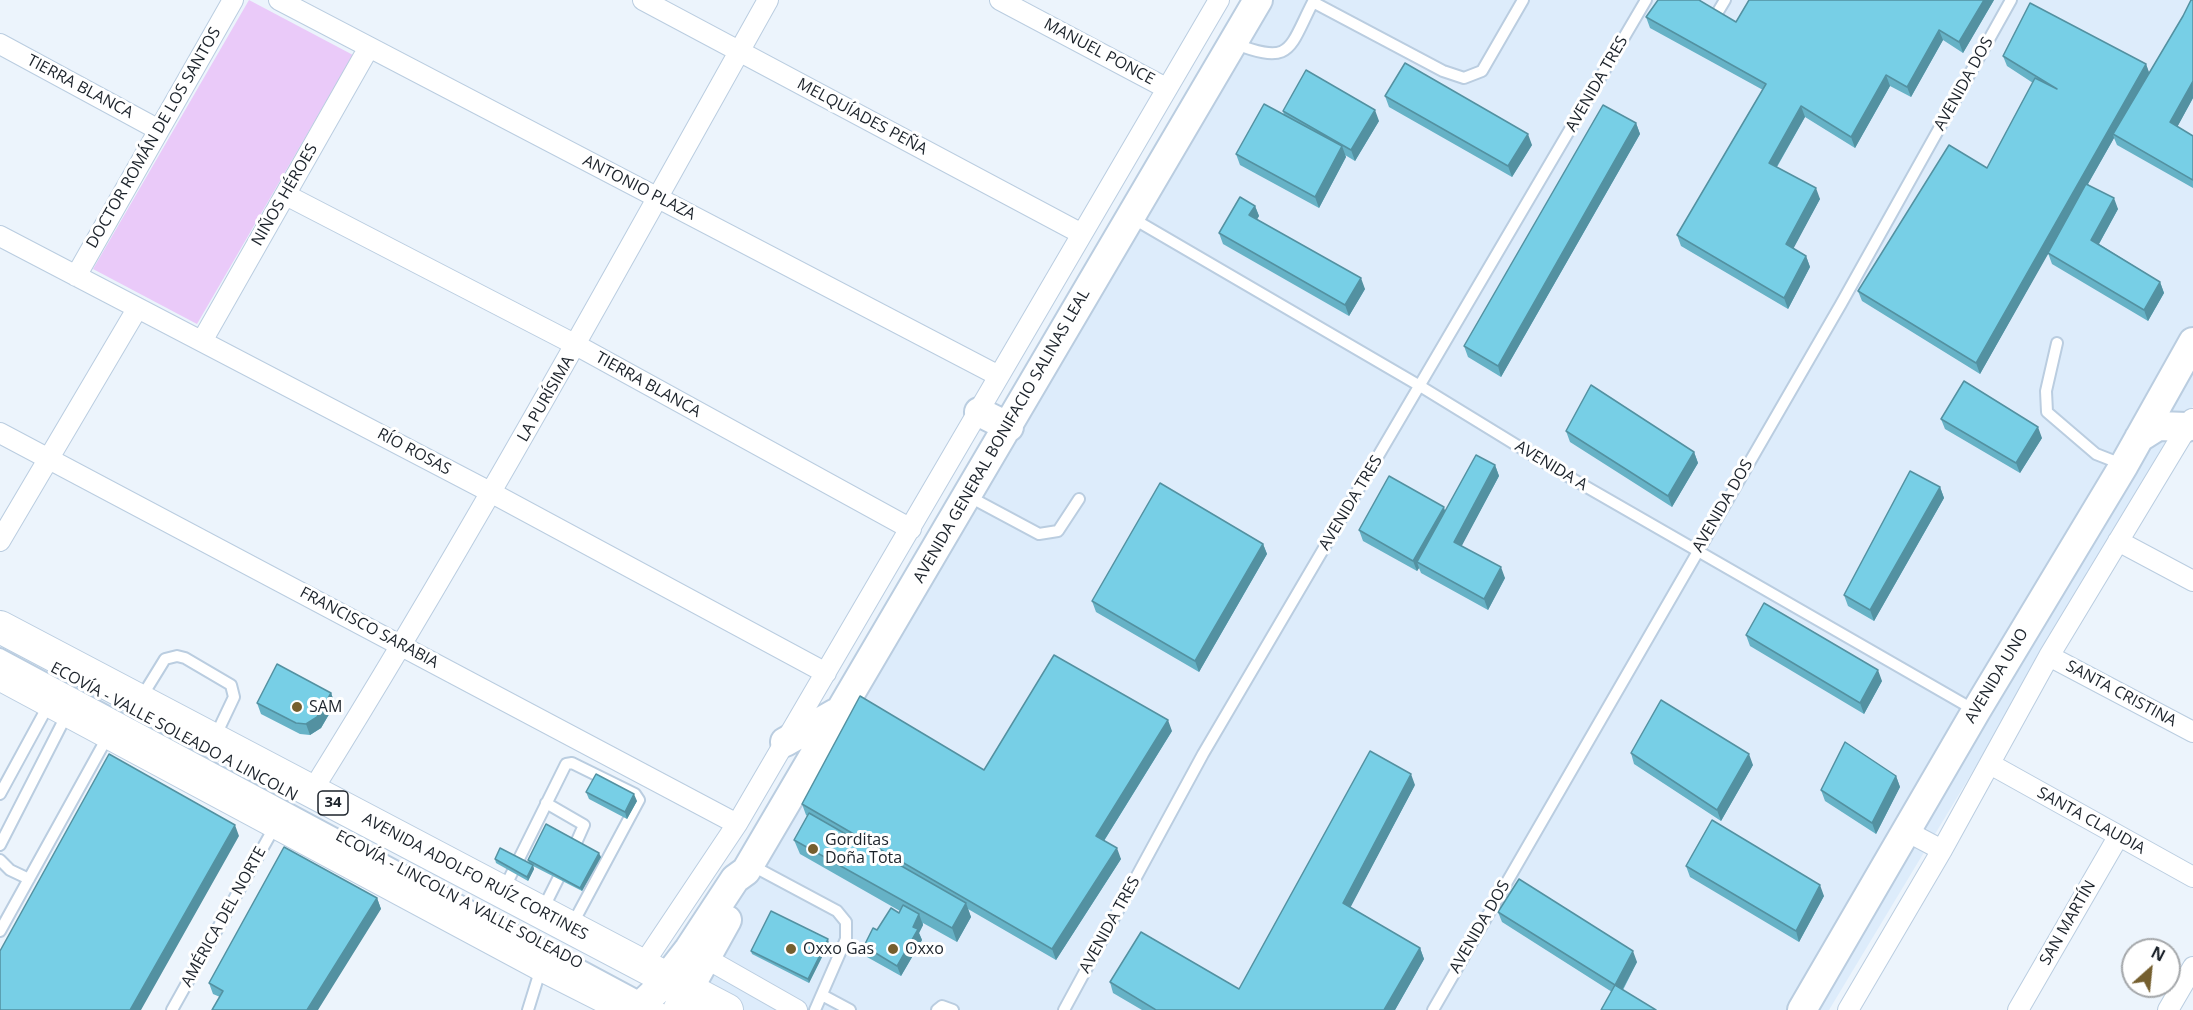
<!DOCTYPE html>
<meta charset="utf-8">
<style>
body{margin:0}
#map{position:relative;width:2193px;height:1010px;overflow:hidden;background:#ecf4fc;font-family:"Open Sans",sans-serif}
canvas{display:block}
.north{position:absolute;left:2121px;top:938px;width:60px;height:60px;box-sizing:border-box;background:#fff;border:2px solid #a4a7aa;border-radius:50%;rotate:27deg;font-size:16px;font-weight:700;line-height:24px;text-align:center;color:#1c232b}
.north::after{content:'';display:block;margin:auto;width:21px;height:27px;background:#755f2f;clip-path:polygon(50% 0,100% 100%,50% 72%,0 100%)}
</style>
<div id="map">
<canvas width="2193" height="1010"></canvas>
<div class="north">N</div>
</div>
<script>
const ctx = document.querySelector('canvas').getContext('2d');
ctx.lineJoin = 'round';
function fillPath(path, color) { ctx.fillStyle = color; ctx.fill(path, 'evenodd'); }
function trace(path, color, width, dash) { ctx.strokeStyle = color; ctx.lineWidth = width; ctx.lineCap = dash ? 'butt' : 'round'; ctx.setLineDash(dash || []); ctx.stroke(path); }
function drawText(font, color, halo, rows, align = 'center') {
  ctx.font = font + ' "Open Sans",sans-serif'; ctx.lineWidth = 6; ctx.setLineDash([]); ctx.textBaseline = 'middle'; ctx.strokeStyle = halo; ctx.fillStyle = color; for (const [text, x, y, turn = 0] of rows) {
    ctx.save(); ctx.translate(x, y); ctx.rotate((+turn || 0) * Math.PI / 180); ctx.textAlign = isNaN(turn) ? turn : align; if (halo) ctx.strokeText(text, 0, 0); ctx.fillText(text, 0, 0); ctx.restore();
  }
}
fillPath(new Path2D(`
 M1263 0H2193V406L1829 1010H688L655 992 1023 385Z`), '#ddecfb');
fillPath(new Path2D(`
 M249 0 353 55 197 324 93 269Z`), '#eacaf9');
const lane = new Path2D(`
 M1313 2 1443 71 1464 78 1482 71 1523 0
 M1719 10 1725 0
 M1233 43C1293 66 1288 50 1314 0
 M1132 218 1420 386 1557 470 1976 711
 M2057 343 2046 391 2047 412 2096 454 2124 465
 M968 496 1039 534 1058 531 1079 499
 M0 654 664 1010
 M141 698 165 659 177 656 185 658 231 685 234 697 215 737
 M0 794 49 704
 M546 803 584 825 576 843
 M0 845 67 714
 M0 860 10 870 29 879
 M751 865 837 911 846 922V939L815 1010
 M504 889 566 764 572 763 635 794 639 800 572 925
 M542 911 558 879
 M0 931 108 736
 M822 995 850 1010
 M172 1010 275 826
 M528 1010 541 968
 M937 1010 942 1006 953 1010
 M1064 1010 1203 754 1646 0
 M1433 1010 1841 304 2011 0`);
const street = new Path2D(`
 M279 0 999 376
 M643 0 1082 234
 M1000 0 1166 88
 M0 44 159 130
 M286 195 576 345 911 529
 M0 236 492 493 826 673
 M76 276 233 0
 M202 341 368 49
 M0 433 737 824
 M0 541 137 309
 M2118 541 2193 581
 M2049 656 2193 732
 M1990 764 2193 877
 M312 791C473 533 619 266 768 0
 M1906 831 1942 850
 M695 952 797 1010
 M642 966 737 824 1219 0
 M1848 1010 1942 850 2049 656 2192 419
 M2018 1010 2118 837
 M2168 1010 2193 967`);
const secondary = new Path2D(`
 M979 412 1009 427
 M2139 438 2158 426 2187 427
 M785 742 836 713
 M636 1010 658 989 689 949 735 879 746 871 1258 0
 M677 1010 727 920
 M1802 1010 1976 711 2124 465 2193 342`);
const primary = new Path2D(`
 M0 627 727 1010
 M0 674 542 965 631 1010`);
trace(lane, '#bacde0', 14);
trace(street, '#bacde0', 22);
trace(secondary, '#bacde0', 32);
trace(primary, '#bacde0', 34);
trace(lane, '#fff', 10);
trace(street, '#fff', 20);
trace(secondary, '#fff', 28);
trace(primary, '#fff', 32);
fillPath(new Path2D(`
 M1994 0 1963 53 1943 40 1911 97 1890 86 1855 148 1805 117 1777 167 1820 199 1793 248 1806 256 1810 267 1788 309 1681 246 1677 235 1763 90 1650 28 1646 17 1736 22Z
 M2193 0V98L2177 127 2193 136V188L2117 145 2114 138 2088 184 2118 209 2099 244 2160 282 2164 293 2148 321 2052 264 2048 253 1980 374 1862 301 1858 291 1987 168 2033 83 2007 66 2003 56 2146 64 2149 73Z
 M1385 96 1532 145 1512 177 1389 107Z
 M1283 111 1379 121 1355 161 1345 155 1346 157 1319 208 1240 165 1236 154 1284 115Z
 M1636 123 1640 134 1501 377 1468 357 1464 346Z
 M1255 206 1259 216 1257 219 1365 289 1349 316 1223 244 1219 233Z
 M1941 419 2042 438 2020 473 1945 429Z
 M1566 431 1694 452 1698 463 1672 507 1570 442Z
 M1495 465 1499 476 1461 546 1505 578 1488 610 1421 573 1419 568 1417 571 1363 541 1359 530 1445 511Z
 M1940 487 1944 498 1874 621 1848 606 1844 595Z
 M1263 544 1267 554 1199 672 1096 612 1092 601Z
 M1746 635 1882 681 1864 714 1750 646Z
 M331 693 335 704 321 728 310 735 300 734 261 714 257 703Z
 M1172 731 1104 841 1121 859 1056 960 968 909 971 917 957 942 923 923V925L919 933 922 940 901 976 867 957 864 946 877 930 899 913 900 911 800 854 794 840 807 816 806 815 802 804 984 770Z
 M1631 753 1753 765 1721 821 1634 764Z
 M1896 776 1900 787 1876 834 1825 801 1821 790Z
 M1415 785 1350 907 1420 948 1424 959 1395 1010H1142L1113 993 1110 982 1239 989Z
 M586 792 637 801 627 819 589 799Z
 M601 857 582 891 533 866 534 869 528 881 496 863 495 859 529 863 528 860Z
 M1686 866 1824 896 1799 942 1690 877Z
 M377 898 381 909 220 997 213 994 209 983Z
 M1498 912 1637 962 1623 990 1612 992 1502 922Z
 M829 943 809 983 752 954 751 951Z`), '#66b2c6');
fillPath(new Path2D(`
 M1984 0H1994L1963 53 1959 42Z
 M1939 30 1943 40 1911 97 1907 87Z
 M2146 64 2150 75 2113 134 2114 138 1980 374 1976 363Z
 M1886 75 1890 86 1855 148 1851 137Z
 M2193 81V98L2174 133 2170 122Z
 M1801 106 1805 117 1773 173 1769 163Z
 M1375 110 1379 121 1355 161 1351 150Z
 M1636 123 1640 134 1501 377 1498 366Z
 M1528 134 1532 145 1512 177 1508 166Z
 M1342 146 1346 157 1319 208 1315 197Z
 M1816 188 1820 199 1790 255 1786 244Z
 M2114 198 2118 209 2095 251 2091 240Z
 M1255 206 1259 216 1253 226 1249 215Z
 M1806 256 1810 267 1788 309 1784 298Z
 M1361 278 1365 289 1349 316 1345 305Z
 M2160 282 2164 293 2148 321 2144 310Z
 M2038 427 2042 438 2020 473 2016 463Z
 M1694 452 1698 463 1672 507 1668 496Z
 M1495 465 1499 476 1458 553 1454 542Z
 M1940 487 1944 498 1874 621 1870 610Z
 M1444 507 1447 518 1417 562 1419 568 1417 571 1413 561Z
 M1263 544 1267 554 1199 672 1195 661Z
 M1501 567 1505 578 1488 610 1484 599Z
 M1878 670 1882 681 1864 714 1860 703Z
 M331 693 335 704 321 728 310 735 306 724Z
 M1168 720 1172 731 1100 847 1096 836Z
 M1749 754 1753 765 1721 821 1717 810Z
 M1411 774 1415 785 1347 914 1343 903Z
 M1896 776 1900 787 1876 834 1872 823Z
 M634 794 637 801 627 819 625 812Z
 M235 825 239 836 141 1010H130Z
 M1117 848 1121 859 1056 960 1052 949Z
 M599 853 601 857 582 891 580 888Z
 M533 865 534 869 528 881 527 877Z
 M1820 885 1824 896 1799 942 1796 931Z
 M377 898 381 909 318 1010H307Z
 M966 903 971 917 957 942 952 928Z
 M919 914 923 925 919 933 922 940 901 976 897 966 913 927Z
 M828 939 829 943 809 983 808 979Z
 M1420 948 1424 959 1395 1010H1384Z
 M1633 951 1637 962 1619 996 1615 985Z`), '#5391a1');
const building = new Path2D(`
 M1658 0H1699L1736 22 1749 0H1984L1959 42 1939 30 1907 87 1886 75 1851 137 1801 106 1769 163 1816 188 1786 244 1806 256 1784 298 1677 235 1766 84 1646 17Z
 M2191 0H2193V81L2170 122 2193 136V180L2113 134 2183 16Z
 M2030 3 2146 64 1976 363 1858 291 1949 145 1987 168 2035 78 2057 89 2003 56Z
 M1405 63 1528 134 1508 166 1385 96Z
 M1306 70 1375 110 1351 150 1283 111Z
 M1264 104 1342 146 1315 197 1236 154Z
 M1603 105 1636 123 1498 366 1464 346Z
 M2086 184 2114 198 2091 240 2160 282 2144 310 2048 253Z
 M1240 197 1255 206 1249 215 1361 278 1345 305 1219 233Z
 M1964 381 2038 427 2016 463 1941 419Z
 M1591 385 1694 452 1668 496 1566 431Z
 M1476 455 1495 465 1454 542 1501 567 1484 599 1417 562Z
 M1910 471 1940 487 1870 610 1844 595Z
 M1389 476 1444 507 1413 561 1359 530Z
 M1160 483 1263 544 1195 661 1092 601Z
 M1764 603 1878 670 1860 703 1746 635Z
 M1054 655 1168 720 1096 836 1117 848 1052 949 802 804 860 696 984 770Z
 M277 664 331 693 317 717 306 724 296 723 257 703Z
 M1661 700 1749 754 1717 810 1631 753Z
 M1845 742 1896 776 1872 823 1821 790Z
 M1370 751 1411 774 1343 903 1420 948 1384 1010H1156L1110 982 1141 932 1239 989Z
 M109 754 235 825 130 1010H0V951Z
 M596 774 634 794 625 812 586 792Z
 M809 813 966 903 952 928 794 840Z
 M1712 820 1820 885 1796 931 1686 866Z
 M546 824 599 853 580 888 528 860Z
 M284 847 377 898 307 1010H212L223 991 209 983Z
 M500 848 533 865 527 877 495 859Z
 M1519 879 1633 951 1615 985 1656 1010H1601L1615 985 1498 912Z
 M903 905 919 914 913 927 918 929 897 966 864 946 873 928 877 930 891 908 899 913Z
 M771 911 828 939 808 979 751 951Z`);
fillPath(building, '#77cfe6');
trace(building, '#5391a1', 1.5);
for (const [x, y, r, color] of [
 [297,707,6,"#755f2f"],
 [813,849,6,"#755f2f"],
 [791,949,6,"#755f2f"],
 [893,949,6,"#755f2f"]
]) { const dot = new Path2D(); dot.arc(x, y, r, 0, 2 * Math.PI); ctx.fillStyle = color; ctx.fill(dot); trace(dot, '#fff', 2); }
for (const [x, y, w] of [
 [333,803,30]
]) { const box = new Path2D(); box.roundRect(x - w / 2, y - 12, w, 24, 4.5); ctx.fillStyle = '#fff'; ctx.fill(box); trace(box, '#1c232b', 1.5); }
drawText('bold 15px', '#1c232b', null, [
 ["34",333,803]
]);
drawText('16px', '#1c232b', '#fff', [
 ["MANUEL PONCE",1099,52,28],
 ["AVENIDA TRES",1597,84,-60],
 ["AVENIDA DOS",1964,84,-61],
 ["TIERRA BLANCA",80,87,28],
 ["MELQUÍADES PEÑA",862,117,28],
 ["DOCTOR ROMÁN DE LOS SANTOS",154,138,-60],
 ["ANTONIO PLAZA",639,188,27],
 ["NIÑOS HÉROES",285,195,-60],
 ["TIERRA BLANCA",648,385,29],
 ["LA PURÍSIMA",546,399,-60],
 ["AVENIDA GENERAL BONIFACIO SALINAS LEAL",1002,436,-60],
 ["RÍO ROSAS",414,452,28],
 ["AVENIDA A",1551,466,31],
 ["AVENIDA TRES",1351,503,-59],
 ["AVENIDA DOS",1723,506,-60],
 ["FRANCISCO SARABIA",369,628,28],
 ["AVENIDA UNO",1997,676,-59],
 ["SANTA CRISTINA",2121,694,28],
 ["ECOVÍA - VALLE SOLEADO A LINCOLN",174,732,28],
 ["SANTA CLAUDIA",2091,821,29],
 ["AVENIDA ADOLFO RUÍZ CORTINES",475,877,28],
 ["ECOVÍA - LINCOLN A VALLE SOLEADO",459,900,28],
 ["AMÉRICA DEL NORTE",224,917,-61],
 ["SAN MARTÍN",2068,923,-60],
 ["AVENIDA TRES",1110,925,-61],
 ["AVENIDA DOS",1480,927,-60]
]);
drawText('16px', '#1c232b', '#fff', [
 ["SAM",309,707],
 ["Gorditas",825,840],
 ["Doña Tota",825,858],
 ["Oxxo Gas",803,949],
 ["Oxxo",905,949]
], 'left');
</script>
